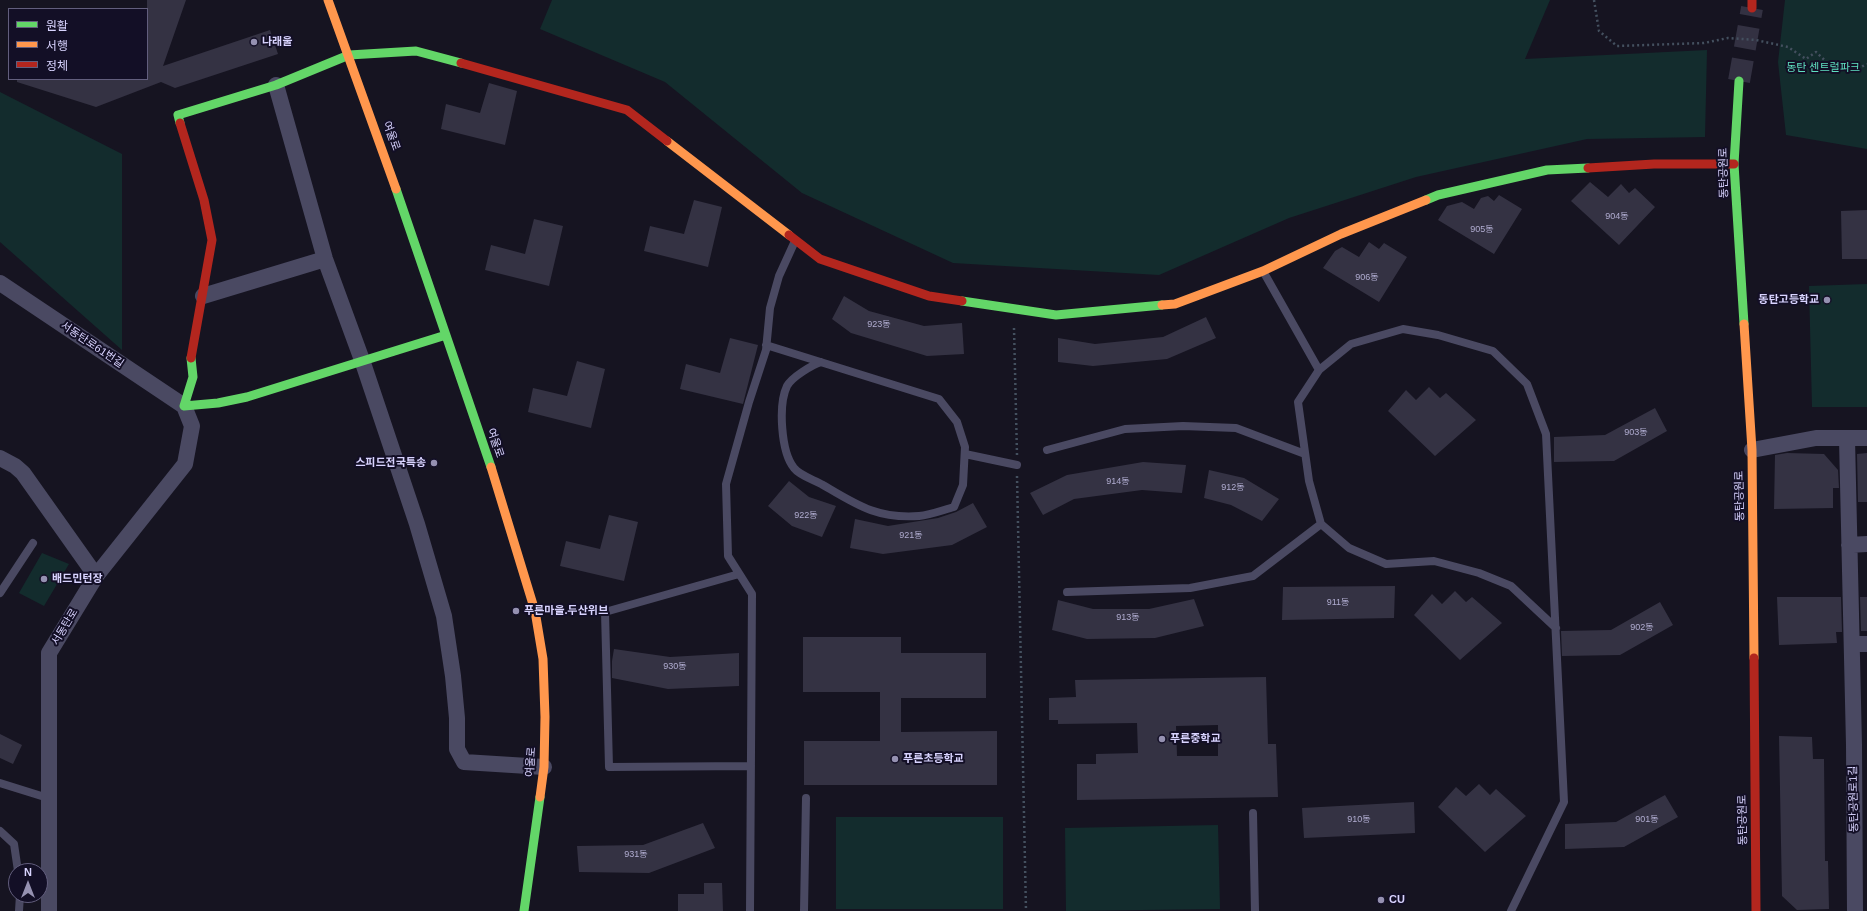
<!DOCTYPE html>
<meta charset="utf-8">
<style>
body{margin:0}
#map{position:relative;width:1867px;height:911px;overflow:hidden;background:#161421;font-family:Helvetica,"Noto Sans KR",sans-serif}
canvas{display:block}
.legend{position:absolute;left:8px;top:8px;width:140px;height:72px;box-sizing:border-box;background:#130f26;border:1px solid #625e7d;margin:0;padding:5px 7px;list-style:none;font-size:12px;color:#d9d4ff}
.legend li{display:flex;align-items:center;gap:8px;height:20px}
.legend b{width:20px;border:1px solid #625e7d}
.north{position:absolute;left:8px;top:863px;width:40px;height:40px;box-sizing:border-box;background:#130f26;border:1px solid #625e7d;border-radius:50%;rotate:0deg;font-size:11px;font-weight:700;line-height:16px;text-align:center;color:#d9d4ff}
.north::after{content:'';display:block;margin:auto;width:14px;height:18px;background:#9591b1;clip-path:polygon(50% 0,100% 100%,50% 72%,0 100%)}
</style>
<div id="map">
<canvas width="1867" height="911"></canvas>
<ul class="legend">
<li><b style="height:5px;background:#63d668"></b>원활</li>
<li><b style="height:5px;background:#ff974d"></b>서행</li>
<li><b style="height:5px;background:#b3261e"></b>정체</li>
</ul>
<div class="north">N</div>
</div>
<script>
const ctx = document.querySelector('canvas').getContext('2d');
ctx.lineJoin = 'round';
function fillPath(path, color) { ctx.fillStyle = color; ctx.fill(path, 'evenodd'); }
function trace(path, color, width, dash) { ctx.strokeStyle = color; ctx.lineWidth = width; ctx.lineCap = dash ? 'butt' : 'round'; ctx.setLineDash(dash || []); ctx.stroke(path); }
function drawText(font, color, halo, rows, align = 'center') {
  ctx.font = font + ' Helvetica,"Noto Sans KR",sans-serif'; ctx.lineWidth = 4; ctx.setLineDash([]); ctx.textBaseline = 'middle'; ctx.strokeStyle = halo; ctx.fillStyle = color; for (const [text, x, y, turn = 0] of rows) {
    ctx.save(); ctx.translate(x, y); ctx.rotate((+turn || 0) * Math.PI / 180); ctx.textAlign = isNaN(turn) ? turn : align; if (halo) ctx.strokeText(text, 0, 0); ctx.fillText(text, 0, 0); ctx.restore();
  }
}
fillPath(new Path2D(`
 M552 0H1550L1525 59 1707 50 1705 137 1587 139 1416 177 1289 218 1159 275 953 263 802 193 665 82 540 29Z
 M1785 0H1867V149L1786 135 1778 62Z
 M0 92 122 154V350L0 242Z
 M1867 284V407H1812L1809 286Z
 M42 553 69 564 44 606 19 593Z
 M836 817H1003V909H836Z
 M1218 825 1220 909 1066 911 1065 828Z`), '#132c2d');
fillPath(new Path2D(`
 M147 0H186L163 66 270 30 278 54 175 88 161 82 96 107 17 82V79H147Z
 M489 83 517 91 505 145 441 129 446 104 480 113Z
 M1590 182 1608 197 1621 184 1629 193 1635 188 1655 207 1619 245 1571 201Z
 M1499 195 1522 209 1494 254 1438 220 1447 206 1462 202 1474 209 1481 198 1488 196 1494 201Z
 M694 200 722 207 708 267 644 251 650 226 684 234Z
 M1867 210V259H1842L1841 211Z
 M534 219 563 226 549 286 485 270 491 245 525 254Z
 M1369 242 1379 249 1384 243 1407 257 1379 302 1323 268 1335 251 1342 247 1359 257Z
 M844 296 869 311 924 326 962 323 964 354 927 356 851 333 832 319Z
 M1206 317 1216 338 1167 359 1093 366 1058 362V338L1095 344 1163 337Z
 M730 338 758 345 743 404 680 389 686 364 720 373Z
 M577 361 605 369 591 428 528 412 533 388 567 396Z
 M1429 387 1440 398 1446 393 1476 420 1435 456 1388 411 1406 390 1416 400Z
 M1655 408 1667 431 1614 461 1554 462V437L1605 435Z
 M1787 453 1824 454 1838 470 1839 488H1833V508L1774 509 1775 455Z
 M1867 453V502H1858L1857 454Z
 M1143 462 1186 465 1182 493 1142 490 1074 499 1043 515 1030 493 1067 475Z
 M1209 470 1244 478 1279 499 1262 521 1231 505 1204 498Z
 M789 481 809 497 836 506 822 537 792 526 768 506Z
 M973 503 987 527 952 545 883 554 850 548 855 519 888 526 938 518 956 512Z
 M609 515 638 522 624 581 560 566 566 541 600 549Z
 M1395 586 1394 618 1282 620 1283 587Z
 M1455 591 1466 602 1472 597 1502 623 1460 660 1414 615 1432 594 1442 604Z
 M1777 597H1841L1842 632H1836L1837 643 1779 645Z
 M1860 597H1867V631H1861Z
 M1194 599 1204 626 1155 638 1087 639 1052 630 1058 600 1093 609H1149Z
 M1660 602 1673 625 1620 655 1562 656 1561 631 1611 630Z
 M803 637H901V653H986V698H901V732L997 731V785H804V741H880V692H803Z
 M614 649 670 657 739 653V686L668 689 612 678V661Z
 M1266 677 1268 744H1276L1278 797 1077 800V764H1096V754L1138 753 1137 723 1058 724V720H1049V698L1076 697 1075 680ZM1218 725V756H1177L1176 726Z
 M0 734 22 745 13 764 0 758Z
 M1779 736 1812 737 1813 759H1824L1825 861H1828L1829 909 1797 910 1782 896Z
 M1479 784 1490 795 1496 789 1526 816 1485 852 1438 807 1456 787 1466 796Z
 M1665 795 1678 817 1624 847 1565 849V824L1616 822Z
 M1414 802 1415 833 1304 838 1302 808Z
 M703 823 715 848 649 873 579 872 577 846 643 845Z
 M704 883H722L723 911H678V894H704Z`), '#343243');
trace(new Path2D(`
 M1739 81 1752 8`), '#333142', 22, [22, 11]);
trace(new Path2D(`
 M1594 0 1599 31 1617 46 1704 43 1728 38 1756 40 1788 47 1806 59 1816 52 1835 70 1857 69 1867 64
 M1014 328 1017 455
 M1017 476 1026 911`), '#44505f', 2.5, [2, 3]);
trace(new Path2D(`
 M1263 271 1319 370
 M766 345 939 399 957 422 965 447 963 485 954 507C943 510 930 515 919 516 877 519 857 505 823 485 815 480 800 476 794 468 781 452 778 405 787 386 792 377 812 365 821 362
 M1047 450 1125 429 1183 426 1236 428 1305 454
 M965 454 1017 465
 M739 574 605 612 609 767 751 766
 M1067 592 1190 588 1253 576 1321 524
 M0 593 33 543
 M0 783 48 798
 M1253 813 1255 911
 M0 831 14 844 18 871
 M19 911 20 895
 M750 911 752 594 728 556 726 484 749 402 766 350 770 308 779 276 795 241
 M804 911 806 798
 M1511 911 1564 802 1546 434 1527 384 1493 351 1438 335 1403 329 1351 344 1319 370 1298 402 1309 481 1321 524 1349 548 1386 564 1434 561 1479 573 1511 586 1556 628`), '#4a4962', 8);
trace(new Path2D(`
 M276 85 325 259 362 360 417 524 444 616 453 676 457 718V749L464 762 544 767
 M0 283 184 406 192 426 185 464 96 576 49 653V911
 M203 296 325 259
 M1847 439 1854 745 1855 911
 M1752 450 1816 438H1867
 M0 458 15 466 23 473 96 576
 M1849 545 1867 544
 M1852 644H1867`), '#4a4962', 16);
trace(new Path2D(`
 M1739 81 1734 164 1744 324
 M180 123 178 115 276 85 349 55 416 51 461 63
 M396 189 491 467
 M1426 200 1438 195 1547 170 1588 168
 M962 301 1056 315 1162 305
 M191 358 193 377 184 406 218 403 247 397 446 335
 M524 911 540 797`), '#63d668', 9);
trace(new Path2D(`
 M328 0 396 189
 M667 141 789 235
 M1162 305 1175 304 1263 271 1341 234 1426 200
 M1744 324 1752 450 1754 658
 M491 467 535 611 543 659 545 717 544 767 540 797`), '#ff974d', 9);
trace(new Path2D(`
 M1752 0V8
 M461 63 627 110 667 141
 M180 123 204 200 212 240 191 358
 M1588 168 1654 164H1734
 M789 235 820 259 929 296 962 301
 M1754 658 1756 911`), '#b3261e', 9);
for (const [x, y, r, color] of [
 [254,42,4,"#9591b1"],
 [1827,300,4,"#9591b1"],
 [434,463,4,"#9591b1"],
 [44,579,4,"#9591b1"],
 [516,611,4,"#9591b1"],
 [1162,739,4,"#9591b1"],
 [895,759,4,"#9591b1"],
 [1381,900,4,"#9591b1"]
]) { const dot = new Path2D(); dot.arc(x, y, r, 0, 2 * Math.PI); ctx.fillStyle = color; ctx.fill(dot); trace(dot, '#130f26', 1.5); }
drawText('9px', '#b0acd0', null, [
 ["904동",1617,217],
 ["905동",1482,230],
 ["906동",1367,278],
 ["923동",879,325],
 ["903동",1636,433],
 ["914동",1118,482],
 ["912동",1233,488],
 ["922동",806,516],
 ["921동",911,536],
 ["911동",1338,603],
 ["913동",1128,618],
 ["902동",1642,628],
 ["930동",675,667],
 ["910동",1359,820],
 ["901동",1647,820],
 ["931동",636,855]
]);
drawText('bold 11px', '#d9d4ff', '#130f26', [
 ["나래울",262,42],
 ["동탄고등학교",1819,300,"right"],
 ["스피드전국특송",426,463,"right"],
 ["배드민턴장",52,579],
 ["푸른마을.두산위브",524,611],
 ["푸른중학교",1170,739],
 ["푸른초등학교",903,759],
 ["CU",1389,900]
], 'left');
drawText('11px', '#5fe0c0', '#130f26', [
 ["동탄 센트럴파크",1823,68]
]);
drawText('11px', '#d9d4ff', '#130f26', [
 ["여울로",391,136,70],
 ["동탄공원로",1724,173,-91],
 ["서동탄로61번길",92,345,34],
 ["여울로",495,443,71],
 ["동탄공원로",1740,496,-91],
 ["서동탄로",65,627,-59],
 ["여울로",531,762,-86],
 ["동탄공원로1길",1854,799,-91],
 ["동탄공원로",1743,820,-91]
]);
</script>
